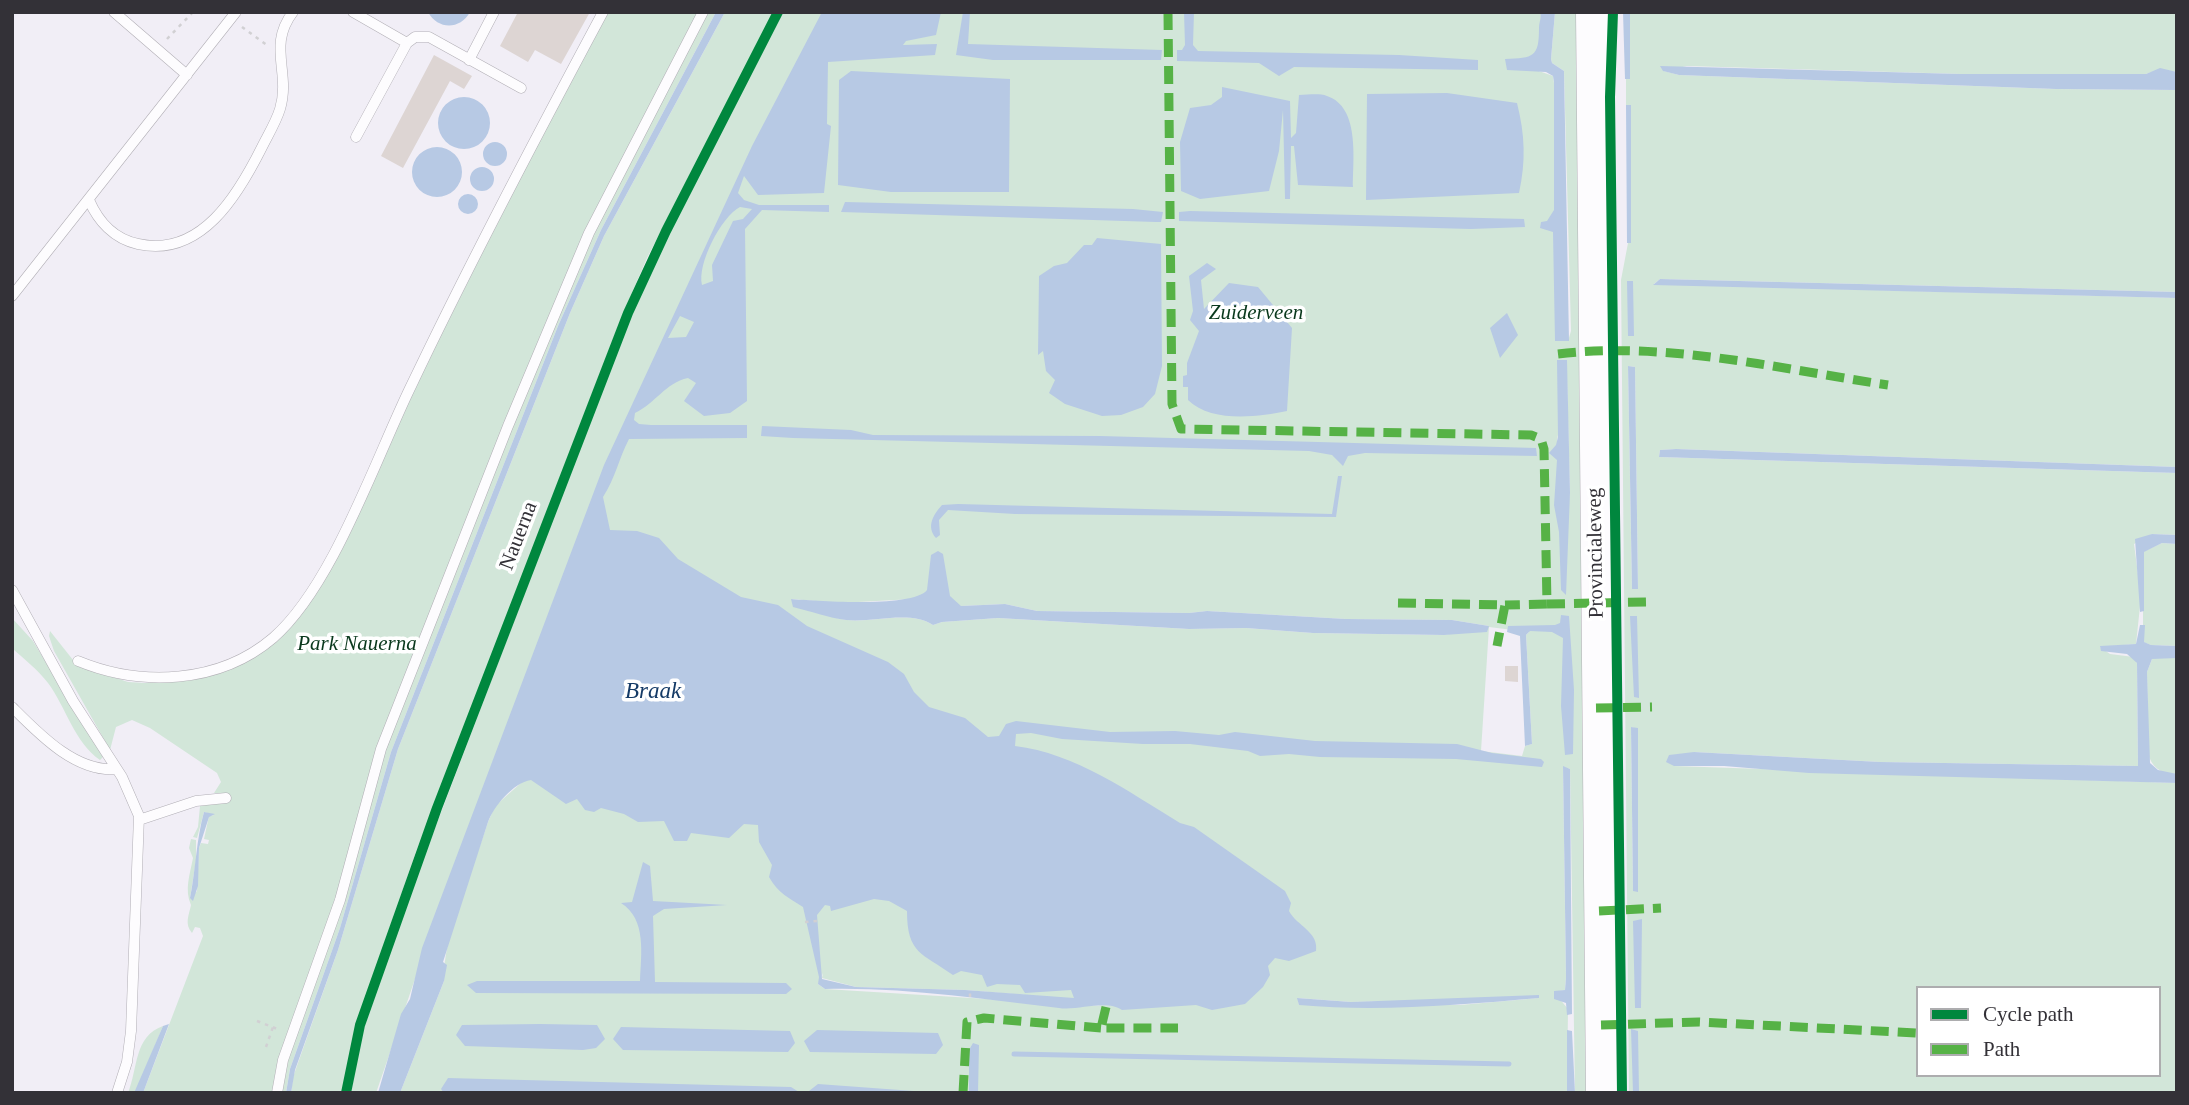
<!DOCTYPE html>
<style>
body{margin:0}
#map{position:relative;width:2189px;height:1105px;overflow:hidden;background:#f1eef6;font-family:Georgia,serif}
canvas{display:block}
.frame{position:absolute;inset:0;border:14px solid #333137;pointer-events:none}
.legend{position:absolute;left:1916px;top:986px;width:245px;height:91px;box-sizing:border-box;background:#fff;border:2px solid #adadaf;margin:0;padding:9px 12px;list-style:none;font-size:21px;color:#333137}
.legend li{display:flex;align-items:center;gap:14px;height:35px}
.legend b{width:35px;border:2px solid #adadaf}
</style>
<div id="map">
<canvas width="2189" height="1105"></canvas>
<div class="frame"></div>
<ul class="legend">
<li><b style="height:9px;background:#00873e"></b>Cycle path</li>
<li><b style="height:9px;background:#56b246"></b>Path</li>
</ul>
</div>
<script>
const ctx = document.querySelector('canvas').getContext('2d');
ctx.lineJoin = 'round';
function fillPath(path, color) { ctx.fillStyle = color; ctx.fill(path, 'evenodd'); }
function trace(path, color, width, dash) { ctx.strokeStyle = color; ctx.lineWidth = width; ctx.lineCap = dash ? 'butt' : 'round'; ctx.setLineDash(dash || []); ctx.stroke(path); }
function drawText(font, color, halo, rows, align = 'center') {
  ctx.font = font + ' Georgia,serif'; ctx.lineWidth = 7; ctx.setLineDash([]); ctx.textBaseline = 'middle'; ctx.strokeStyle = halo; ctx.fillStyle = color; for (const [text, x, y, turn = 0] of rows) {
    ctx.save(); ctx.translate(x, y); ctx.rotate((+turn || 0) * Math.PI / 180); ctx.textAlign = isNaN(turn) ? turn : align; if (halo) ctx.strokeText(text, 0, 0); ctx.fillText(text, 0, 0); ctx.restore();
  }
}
fillPath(new Path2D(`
 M606 12H716L601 230 558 326 391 752 340 928 290 1069 286 1093H143L203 936 200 928 195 927 192 933C184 924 189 915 191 905 184 890 190 874 193 858L189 848 191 839 196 840V861L190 898 197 891 199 848 201 843 208 844 209 840 204 839 209 816 214 815 204 812 197 838 193 837 198 827 200 806 215 803 228 794 214 793 221 782 217 773 150 728 132 720 116 727 110 750 54 651 49 636 50 631 77 665 128 682 145 683 190 679 246 661 280 639 314 596 455 304Z
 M725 12H773L647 258 621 318 417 849 356 1024 342 1093H291L293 1077 338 950 398 749 570 313 604 236Z
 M783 12H1543L1536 70 1553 76 1554 83V210L1568 341 1571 331 1564 71 1552 63 1551 59 1555 12H1581L1590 1093H1575L1570 769 1563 767 1566 978 1565 990 1554 992 1568 1009 1567 1093H400L444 981C442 937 474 866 488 822L495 806 522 782 494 761C488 770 490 778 487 787 484 799 478 810 473 822 436 911 408 1002 376 1093H351L361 1037 416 878 626 328 664 244ZM1567 380 1570 493 1561 557 1557 441ZM791 599 840 603 913 599 961 606 1005 604 1037 611 1189 613 1207 611 1346 619 1452 620 1489 626 1444 635 1313 633 1246 628 1189 629 998 618 942 622 933 625C910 610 873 623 847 620 828 618 809 607 791 599ZM1489 627 1529 632 1526 635 1532 744 1525 746 1522 756 1481 751ZM823 973 822 978 856 987 965 990 1074 999 1102 1006 825 989 818 984ZM1298 998 1351 1002 1539 998 1460 1005H1299Z
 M1630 12H2177V72L2160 69 2146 74H1961L1687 66 1664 71 1679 75 2056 89 2177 90V292L1660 279 1654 284 2177 298V467L1676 449 1660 450 1659 457 2177 473V535L2152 534 2134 544 2141 597 2136 644 2100 647 2110 654 2134 657 2137 663 2138 766 1880 762 1694 752 1674 766 2177 783V1093H1629L1621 280 1628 243 1631 242V106L1626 105V79H1630ZM1628 366 1635 367 1638 588 1632 589ZM1631 727 1638 729V891L1633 890ZM1918 988H2159V1075H1918Z
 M2162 543 2177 544V646L2151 645 2143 642V552Z
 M12 618 33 641 103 757 100 760C74 742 66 707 48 683 38 670 24 659 12 648Z
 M2161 656 2177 658V774C2162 775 2151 767 2148 753L2147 672 2152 659Z
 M163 1026 139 1085 134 1093H128C138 1068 134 1036 163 1026Z`), '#d2e6d9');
fillPath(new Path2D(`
 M428 12H470C460 30 438 30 428 12Z
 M716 12H725L604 236 570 313 398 749 338 950 295 1070 291 1093H286L290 1069 340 928 391 752 558 326 601 230Z
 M822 12H941L936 35 906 41 903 45 937 44 935 55 828 62 827 124 831 126 824 193 758 195 744 176 738 193 744 200 759 205H829V212L762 210 745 229 747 401 730 413 704 416 684 401 696 383 688 378C665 383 656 403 635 413L634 420 639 424 651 425H747V438L629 439C619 458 615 479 603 497L610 530 637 531 659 538 678 559 741 597 778 605 807 626 888 662 904 674 914 692 929 707 965 718 988 737 999 736 1006 724 1016 721 1110 732 1175 731 1219 735 1235 732 1315 741 1457 744 1492 753 1541 759 1544 762 1542 767 1456 759 1320 757 1289 754 1260 756 1248 751 1190 744H1143L1062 739 1031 733 1016 734 1015 746C1075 753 1129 792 1180 823L1194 827 1285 891 1291 903 1289 911C1297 926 1319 932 1316 951L1289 961 1275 958 1268 966 1270 975 1263 987 1245 1004 1212 1010 1196 1005 1122 1010C1106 999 1078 1011 1059 1008 982 999 903 987 825 989L818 984 819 977 803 907C789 898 778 893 769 877L772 865 759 842 758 825 744 824 729 838 691 833 687 841H674L664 821 638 822 624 814 601 808 594 812 585 810 577 799 566 804 531 780C513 783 494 806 488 822L443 962 447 965 444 981 400 1093H378L401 1014 410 999 422 948 604 465 752 146ZM740 207 752 209 743 219 733 221 712 265 713 281 702 285C697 264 721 217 740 207ZM680 316 694 322 686 337 668 338ZM874 899 889 901 907 911C907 954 922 953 953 975L961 971 982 975 987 987 997 984 1020 985 1025 993 1071 990 1074 998 965 990 856 987 822 979 817 915 825 905 830 906 831 911Z
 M963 12H970L968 44 1162 50 1161 60H993L956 55Z
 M1184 12H1194L1193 45 1198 51 1399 55 1478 60V70L1294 67 1279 76 1259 63 1177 61V50H1182L1185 45Z
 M1540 12H1555L1551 59 1552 63 1564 71 1569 341H1555L1553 232 1540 228 1541 222 1547 221 1554 210V82L1553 76 1546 72 1507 70 1505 59C1534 58 1539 57 1539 28 1539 21 1542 18 1540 12Z
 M1623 12H1630V79H1625Z
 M1660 66 1961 74H2146L2160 68 2177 72V90L2056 89 1679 75 1663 71Z
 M851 71 1010 79 1009 192H891L838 185 839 80Z
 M1222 87 1290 101 1291 138 1296 133 1299 95C1308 95 1319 93 1327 96 1360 107 1353 159 1353 187L1298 185 1294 146H1291L1290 199H1285L1283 110 1279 151 1269 191 1200 199 1181 191 1180 142 1190 108 1211 105 1222 97Z
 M1447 93 1517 103C1525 135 1526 161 1519 193L1366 200 1367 94Z
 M438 123a26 26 0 1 1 52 0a26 26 0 1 1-52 0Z
 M1626 105H1631V243H1627Z
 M483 154a12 12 0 1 1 24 0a12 12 0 1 1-24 0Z
 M412 172a25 25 0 1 1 50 0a25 25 0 1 1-50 0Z
 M470 179a12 12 0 1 1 24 0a12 12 0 1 1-24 0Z
 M458 204a10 10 0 1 1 20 0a10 10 0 1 1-20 0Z
 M845 202 1133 209 1163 212 1161 222H1156L841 212Z
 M1190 211 1524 219 1525 227 1471 229 1179 221V212Z
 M1097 238 1161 244 1162 366 1155 394 1143 407 1121 415 1102 416 1065 404 1049 393 1055 380 1046 371 1043 351 1038 355 1039 276 1054 266 1067 263 1084 245H1092Z
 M1207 263 1216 269 1201 280 1204 309 1229 283 1258 287 1292 328 1287 411C1258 417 1211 423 1188 400V387H1183V376L1187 375V363L1199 331 1190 320 1193 311 1189 276Z
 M1660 279 2177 292V298L1653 285Z
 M1627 281H1633L1634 336H1628Z
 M1507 313 1518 335 1500 358 1490 328Z
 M1557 360H1567L1570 493 1566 595 1561 590 1559 532 1554 505 1557 460 1549 453 1556 445 1558 437Z
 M1628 366 1635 367 1638 589H1632Z
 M762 426 851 430 873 435 1100 436 1536 448 1537 456 1365 453 1348 456 1343 466 1332 455 1309 451 793 438 761 436Z
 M1676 449 2177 467V473L1659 457 1660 450Z
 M1338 476H1342L1336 517 1015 514 948 510 939 520 940 535 936 538C926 527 933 515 942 505L958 504 1332 514Z
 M2152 534 2177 535V544L2162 543 2144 552V611L2140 612 2135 539Z
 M938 551 943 554 950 596 961 606 1005 604 1037 611 1189 613 1207 611 1346 619 1452 620 1489 626 1487 632 1444 635 1313 633 1246 628 1189 629 998 618 942 622 933 625C910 610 873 623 846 620 829 618 810 611 793 607L791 599C815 601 914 608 927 590L931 555Z
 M1561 615 1569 616 1574 690 1573 754 1565 755 1561 706 1563 638 1552 632 1530 631 1526 635 1532 744 1525 746 1520 636 1507 632 1508 626 1555 625 1560 623Z
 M1630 616H1637L1639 698 1634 697Z
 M2140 625H2145L2144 642 2151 645 2177 646V658L2152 659 2147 672 2150 763 2158 770 2177 774V783L1809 773 1724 766H1674L1666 762 1669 755 1694 752 1880 762 2138 766 2137 663 2127 654 2101 651 2100 646 2136 644Z
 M1631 727 1638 728V892L1633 891Z
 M1563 766 1570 769 1572 1014 1567 1015 1566 1003 1554 999V991L1565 990 1566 978Z
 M204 812 215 814 209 817 199 848 198 886 193 901 190 898C196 868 196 841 204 812Z
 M643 862 650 866 653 901 727 905 664 909 653 916 655 982 786 983 792 989 786 994 476 993 467 985 477 981H640C641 955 647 919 621 903L632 902Z
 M1642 919 1641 1008H1635L1633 921Z
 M1539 995V998C1459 1005 1379 1012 1299 1005L1297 998 1351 1002Z
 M169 1024 143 1093H134L163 1026Z
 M540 1024 597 1025 605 1039 596 1048 583 1050 465 1046 456 1035 462 1025Z
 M621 1027 790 1031 795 1043 788 1052 623 1050 613 1039Z
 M1631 1029 1638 1031 1639 1093H1633Z
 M817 1030 938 1033 943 1045 936 1054 810 1052 804 1041Z
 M1567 1030 1572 1031 1575 1093H1567Z
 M973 1043 979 1045 978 1093H969V1050Z
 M448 1078 791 1087 799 1092 809 1091 818 1084 941 1093H444L441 1089Z`), '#b7c9e4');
trace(new Path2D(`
 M1014 1054 1509 1064`), '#b7c9e4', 5);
fillPath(new Path2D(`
 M518 12H590L561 64 535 50 528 62 500 46Z
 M434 55 472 76 464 89 450 81 403 168 381 156Z
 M1505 666H1518V682L1505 681Z`), '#ddd5d3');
const service = new Path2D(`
 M114 12 187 75
 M353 12 407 43
 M469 60 494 12
 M356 137 407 43 415 37H429L521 88
 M89 200C98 221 114 239 138 244 201 258 238 195 262 147 268 135 276 122 280 109 291 72 267 46 293 12
 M12 296 236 12
 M12 590 73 701 122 777 139 816 131 1031 127 1062 117 1093
 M78 661C141 687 219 684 273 638 333 586 376 457 412 384 472 258 537 135 603 12
 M12 707C39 734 76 773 117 769
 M139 820 196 801 226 798
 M277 1093 283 1060 340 900 381 749 508 426 589 233 703 12`);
const primary = new Path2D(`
 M1592 12 1602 1093`);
trace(service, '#b1aeb5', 11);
trace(primary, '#b1aeb5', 33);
trace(new Path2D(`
 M242 27 268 46
 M167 39 193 12
 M805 922 818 921
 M970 997V989
 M257 1021 280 1030
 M266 1047 273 1027`), '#d1d0d3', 2.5, [3.5, 5]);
trace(service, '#fdfcfe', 10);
trace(primary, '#fdfcfe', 32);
trace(new Path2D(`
 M1168 12 1172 404 1181 429 1531 435 1541 439 1544 449 1547 604 1505 605
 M1558 354C1667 341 1780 369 1888 385
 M1398 603 1505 605 1497 646
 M1547 604 1646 602
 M1596 708 1652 707
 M1599 911 1661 908
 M1106 1007 1101 1028H1178
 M1601 1025 1699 1022 1918 1033
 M963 1093 967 1022 984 1018 1101 1028`), '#56b246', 9, [18, 9]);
trace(new Path2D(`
 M1613 12 1610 97 1622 1093
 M346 1093 360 1025 437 808 628 313 666 231 778 12`), '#00873e', 10);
drawText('italic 21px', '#0a391d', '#fff', [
 ["Zuiderveen",1256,313],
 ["Park Nauerna",357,644]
]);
drawText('21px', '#333137', '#fff', [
 ["Nauerna",519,536,-69],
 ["Provincialeweg",1596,553,-91]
]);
drawText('italic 23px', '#143a66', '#fff', [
 ["Braak",653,692]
]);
</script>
